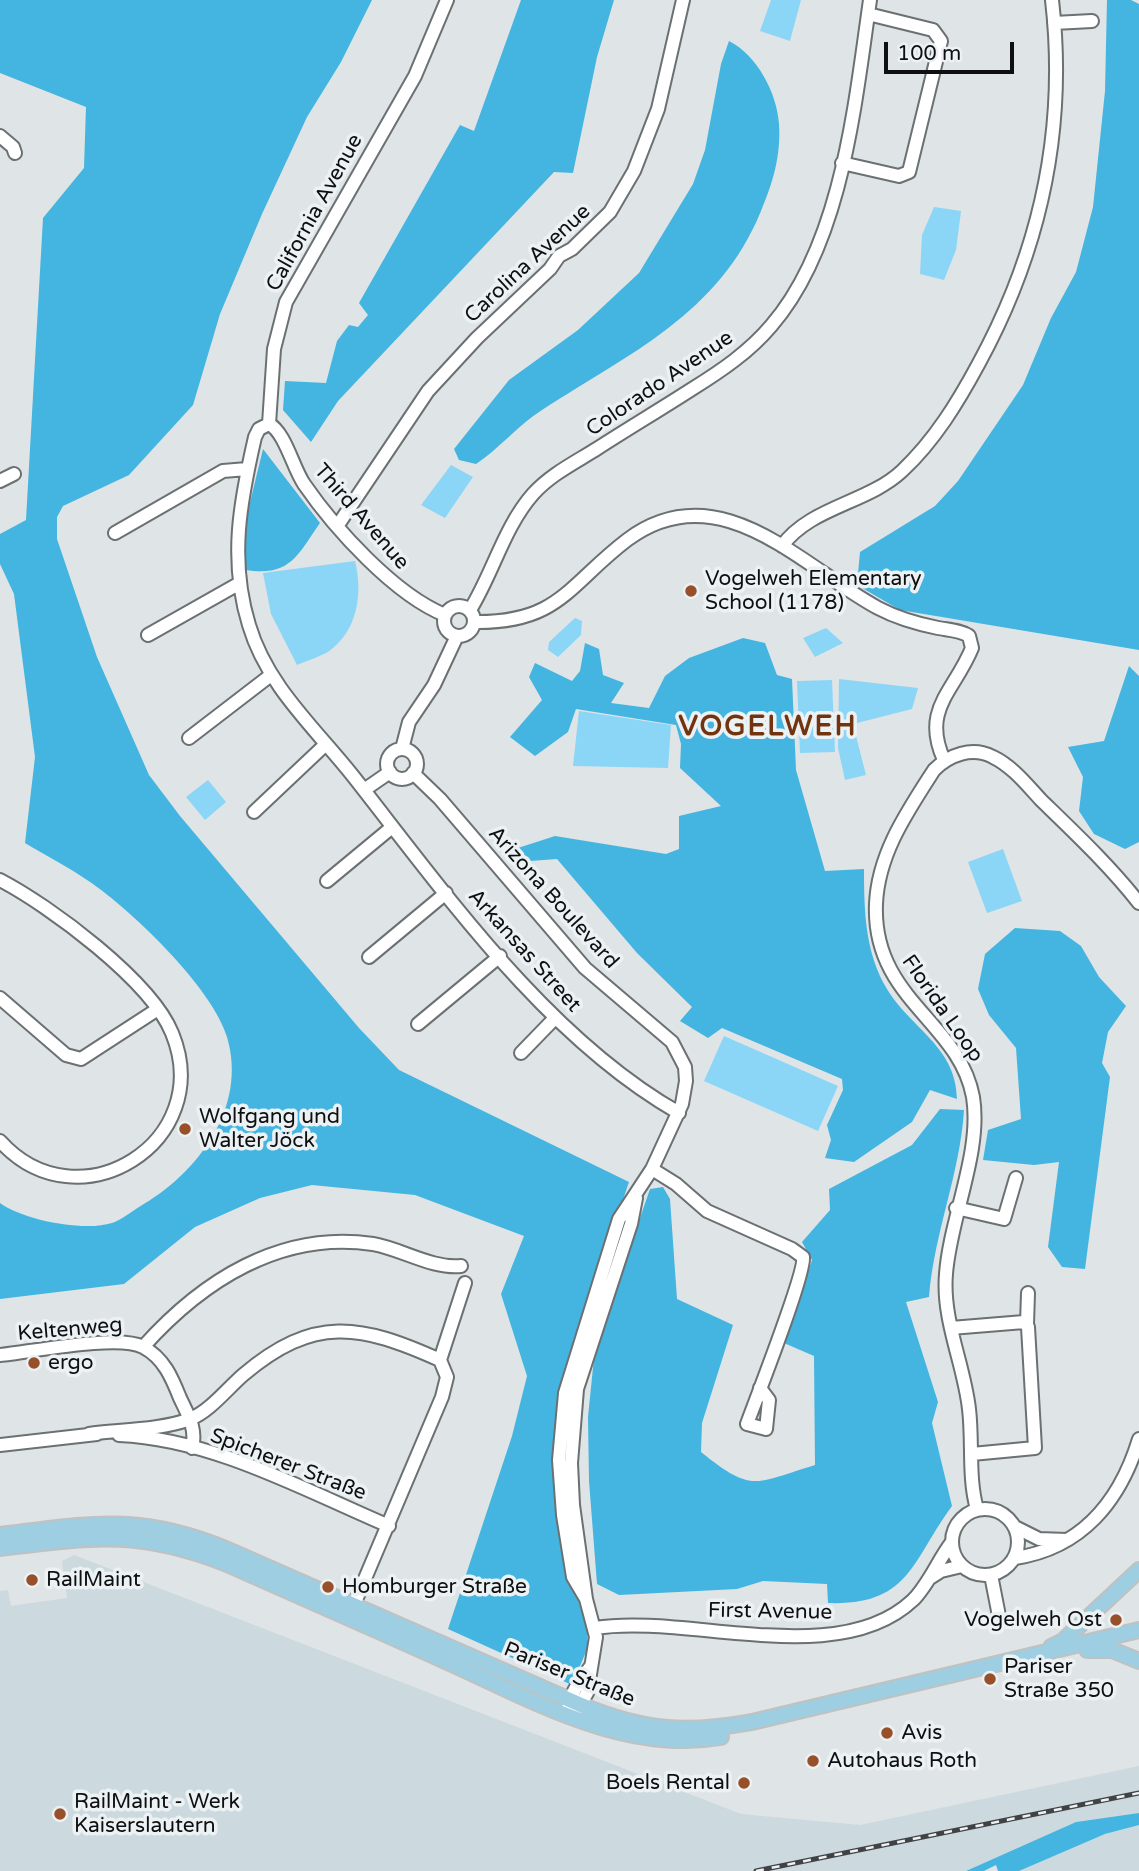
<!DOCTYPE html>
<meta charset="utf-8">
<style>
body{margin:0}
#map{position:relative;width:1139px;height:1871px;overflow:hidden;background:#dfe4e6;font-family:"Varela Round",sans-serif}
canvas{display:block}
.scale{position:absolute;left:884px;top:42px;width:130px;height:32px;box-sizing:border-box;border:4px solid #0e0f10;border-top:0;padding-left:9px;font-size:21px;line-height:24px;white-space:nowrap;color:#0e0f10;-webkit-text-stroke:5px #ecf1f4;paint-order:stroke}
</style>
<div id="map">
<canvas width="1139" height="1871"></canvas>
<div class="scale">100 m</div>
</div>
<script>
const ctx = document.querySelector('canvas').getContext('2d');
ctx.lineJoin = 'round';
function fillPath(path, color) { ctx.fillStyle = color; ctx.fill(path, 'evenodd'); }
function trace(path, color, width, dash) { ctx.strokeStyle = color; ctx.lineWidth = width; ctx.lineCap = dash ? 'butt' : 'round'; ctx.setLineDash(dash || []); ctx.stroke(path); }
function drawText(font, color, halo, rows, align = 'center') {
  ctx.font = font + ' "Varela Round",sans-serif'; ctx.lineWidth = 7; ctx.setLineDash([]); ctx.textBaseline = 'middle'; ctx.strokeStyle = halo; ctx.fillStyle = color; for (const [text, x, y, turn = 0] of rows) {
    ctx.save(); ctx.translate(x, y); ctx.rotate((+turn || 0) * Math.PI / 180); ctx.textAlign = isNaN(turn) ? turn : align; if (halo) ctx.strokeText(text, 0, 0); ctx.fillText(text, 0, 0); ctx.restore();
  }
}
fillPath(new Path2D(`
 M74 1555 741 1814 860 1825 1139 1766V1813L1076 1822 966 1871H0V1591L8 1590 11 1606 67 1598 62 1561Z
 M1139 1825V1871H1019L1105 1834Z`), '#ccd9df');
fillPath(new Path2D(`
 M771 0H801L790 41 760 31Z
 M934 207 961 211 956 250 944 280 920 274 922 235Z
 M451 465 473 477 445 518 421 505Z
 M355 561C363 593 358 631 328 652 319 657 306 661 297 665L271 614 263 573Z
 M575 618 582 621 581 635 558 657 548 650 549 642Z
 M826 628 843 643 815 657 803 638Z
 M839 679 918 688 912 709 853 724 866 775 845 780 838 748Z
 M832 680 835 752 800 753 797 681Z
 M579 711 671 725 668 768 573 766Z
 M208 780 226 802 205 820 186 797Z
 M1003 849 1022 901 987 913 968 862Z
 M724 1036 838 1086 818 1131 704 1081Z`), '#8bd6f6');
fillPath(new Path2D(`
 M0 0H372L341 62 307 117 262 214 220 314 193 405 129 475 63 506 57 517V539L97 657 149 775 180 816 359 1028 399 1070 629 1182 576 1337 568 1571 587 1626 588 1647 572 1685 448 1629 512 1436 527 1376 501 1294 524 1236 415 1195 312 1185 260 1198 195 1227 124 1284 0 1299V1203C23 1220 84 1232 112 1223 121 1220 131 1212 139 1207 197 1174 248 1108 227 1037 213 988 128 906 84 878 65 865 45 855 25 843L35 757 14 594 0 564V534L26 520 43 218 84 168 86 107 0 73Z
 M521 0H614L597 57 573 173 554 172 338 401 311 442 283 410 285 381 326 383 337 341 349 325 358 327 368 315 359 303 460 125 474 131Z
 M1107 0H1131L1139 4V650L900 610 857 585 860 552 935 506 958 481 1023 385 1051 318 1076 272 1093 207 1105 91Z
 M729 41C757 55 777 93 779 124 781 156 773 182 761 211 719 314 630 353 542 410 518 425 500 448 476 464L459 460 454 449 509 380 578 330 639 273 693 184 705 150 721 64Z
 M263 449 320 523C297 556 290 577 245 570L244 527Z
 M743 638 765 643 777 675 792 679 796 770 825 871 864 869C864 910 865 953 887 989 911 1029 956 1046 957 1099L930 1090 912 1122 854 1162 825 1158 831 1140 827 1125 843 1090 842 1079 722 1028 708 1038 680 1021 692 1007 637 953 557 859 530 861 518 848 555 836 666 854 679 849V816L721 806 680 768 681 744 676 725 576 709 568 732 535 756 510 737 542 700 529 677 535 663 572 681 580 671 585 643 599 649 603 675 624 683 611 703 649 708 665 676 689 658Z
 M1129 666 1139 676V842L1125 849 1094 834 1079 811 1083 777 1068 747 1104 741Z
 M1015 928 1060 931 1081 946 1099 977 1126 1006 1108 1032 1102 1063 1110 1077 1085 1269 1062 1267 1048 1247 1059 1162 1034 1165 983 1160 988 1130 1021 1119 1016 1048 989 1015 978 989 985 954Z
 M940 1109 964 1110C960 1174 934 1233 929 1297L906 1302 938 1402 932 1423 952 1506C912 1560 910 1606 828 1603L827 1584 763 1581 737 1589 619 1595 597 1584 589 1481 588 1417 595 1348 650 1189 663 1187 670 1199 677 1299 733 1325 702 1423 701 1452C753 1494 755 1483 815 1465L814 1356 784 1343 812 1260 802 1242 830 1210 829 1189 912 1145Z
 M1139 1813V1825L1105 1834 1019 1871H998L996 1865 984 1871H966L1076 1822Z`), '#43b5e0');
const minor = new Path2D(`
 M1054 23 1092 21
 M0 136 13 147 15 153
 M842 163 899 176 909 172 941 41 933 30 868 14
 M269 424 259 429 255 437C240 502 229 560 249 625 267 686 315 728 353 776 445 893 547 1038 679 1113
 M269 424 274 349 286 302 415 76 447 0
 M269 424C285 432 293 468 304 484 335 529 395 595 445 615
 M0 481 14 474
 M338 525 428 391 477 338 550 269 559 256 572 249 610 212 634 171 658 109 683 0
 M115 533 223 471 247 469
 M782 546C810 507 868 503 902 471 935 440 958 402 979 363 1041 249 1067 130 1052 0
 M444 621a15 15 0 1 1 30 0a15 15 0 1 1-30 0Z
 M470 610C493 573 504 527 533 494 551 474 576 462 598 448 629 428 661 409 692 389 721 371 749 352 771 326 842 244 855 104 870 0
 M475 622C559 623 568 585 627 540 719 471 802 567 878 608 897 618 918 624 938 628 949 630 960 630 969 636L972 648C954 692 921 709 944 760
 M148 635 240 583
 M189 738 271 675
 M402 749 409 722 434 685 457 636
 M387 764a15 15 0 1 1 30 0a15 15 0 1 1-30 0Z
 M413 773 440 799 585 968 672 1042 685 1067 686 1081 682 1104 652 1169 619 1219 565 1393 559 1460 563 1515 573 1577 586 1599
 M364 790 390 772
 M254 812 326 744
 M0 880C50 906 151 981 172 1033 217 1142 78 1228 0 1141
 M327 881 391 828
 M369 957 446 893
 M0 998 66 1055 81 1059 158 1009
 M418 1024 500 956
 M521 1053 555 1018
 M652 1169 676 1184 707 1211 792 1249 803 1257C806 1272 756 1399 747 1424L766 1429 769 1400 760 1388
 M956 1208 1004 1219 1016 1178
 M1027 1324 1028 1293
 M951 1328 1024 1322 1028 1327 1035 1448 972 1454
 M143 1347C202 1281 281 1230 373 1244 402 1249 432 1269 461 1266
 M0 1355C31 1352 118 1334 143 1347 164 1358 172 1378 180 1398 188 1415 197 1429 192 1448
 M440 1360 465 1283
 M89 1434C118 1430 162 1430 190 1419 209 1412 228 1388 243 1375 314 1315 360 1324 440 1360L447 1377 442 1397 350 1614
 M119 1435C213 1439 304 1490 389 1526
 M0 1445 97 1434
 M952 1542a33 33 0 1 1 66 0a33 33 0 1 1-66 0Z
 M977 1509C968 1478 973 1442 969 1409 964 1364 942 1320 946 1274 950 1218 982 1152 973 1097 959 1021 872 999 876 904 878 854 907 812 934 770 949 755 972 746 993 757 1012 766 1027 785 1041 800 1075 833 1110 866 1139 903
 M1015 1527 1039 1539 1067 1540
 M1015 1558C1082 1548 1120 1501 1139 1439
 M991 1575 1000 1621
 M930 1578 941 1571 962 1566
 M595 1628C687 1613 838 1671 913 1600 929 1584 938 1560 952 1542
 M591 1666C581 1680 567 1696 568 1714L577 1710 587 1693 596 1637 586 1599 573 1505 571 1463 577 1389 631 1224 636 1198`);
const major = new Path2D(`
 M0 1535C91 1524 139 1513 228 1550L581 1705C643 1731 686 1734 752 1722L1139 1630
 M0 1548C91 1537 137 1529 225 1563 297 1595 368 1626 439 1658 527 1697 621 1754 721 1737
 M1051 1647 1063 1641 1139 1570
 M1087 1650H1112L1139 1661`);
trace(minor, '#6b7072', 16);
trace(major, '#c0c1c1', 18);
trace(minor, '#fff', 12);
trace(major, '#9ecee2', 14);
const rail = new Path2D(`
 M756 1871 1139 1793`);
trace(rail, '#404244', 5);
trace(rail, '#ecf1f4', 2.5, [8]);
for (const [x, y, r, color] of [
 [691,591,7,"#97502a"],
 [185,1129,7,"#97502a"],
 [34,1363,7,"#97502a"],
 [32,1580,7,"#97502a"],
 [328,1587,7,"#97502a"],
 [1116,1620,7,"#97502a"],
 [990,1679,7,"#97502a"],
 [887,1733,7,"#97502a"],
 [813,1761,7,"#97502a"],
 [744,1783,7,"#97502a"],
 [60,1814,7,"#97502a"]
]) { const dot = new Path2D(); dot.arc(x, y, r, 0, 2 * Math.PI); ctx.fillStyle = color; ctx.fill(dot); trace(dot, '#ecf1f4', 2.5); }
drawText('21px', '#0e0f10', '#ecf1f4', [
 ["California Avenue",315,213,-61],
 ["Carolina Avenue",528,264,-43],
 ["Colorado Avenue",660,384,-34],
 ["Third Avenue",361,517,49],
 ["Arizona Boulevard",553,898,48],
 ["Arkansas Street",524,951,48],
 ["Florida Loop",942,1009,55],
 ["Keltenweg",70,1330,-5],
 ["Spicherer Straße",288,1465,21],
 ["First Avenue",770,1612,1],
 ["Pariser Straße",569,1675,22]
]);
drawText('21px', '#0e0f10', '#ecf1f4', [
 ["Vogelweh Elementary",705,579],
 ["School (1178)",705,603],
 ["Wolfgang und",199,1117],
 ["Walter Jöck",199,1141],
 ["ergo",48,1363],
 ["RailMaint",46,1580],
 ["Homburger Straße",342,1587],
 ["Vogelweh Ost",1102,1620,"right"],
 ["Pariser",1004,1667],
 ["Straße 350",1004,1691],
 ["Avis",901,1733],
 ["Autohaus Roth",827,1761],
 ["Boels Rental",730,1783,"right"],
 ["RailMaint - Werk",74,1802],
 ["Kaiserslautern",74,1826]
], 'left');
ctx.letterSpacing = '2px';
drawText('bold 28px', '#72340f', '#ecf1f4', [
 ["VOGELWEH",768,728]
]);
ctx.letterSpacing = '0px';
</script>
